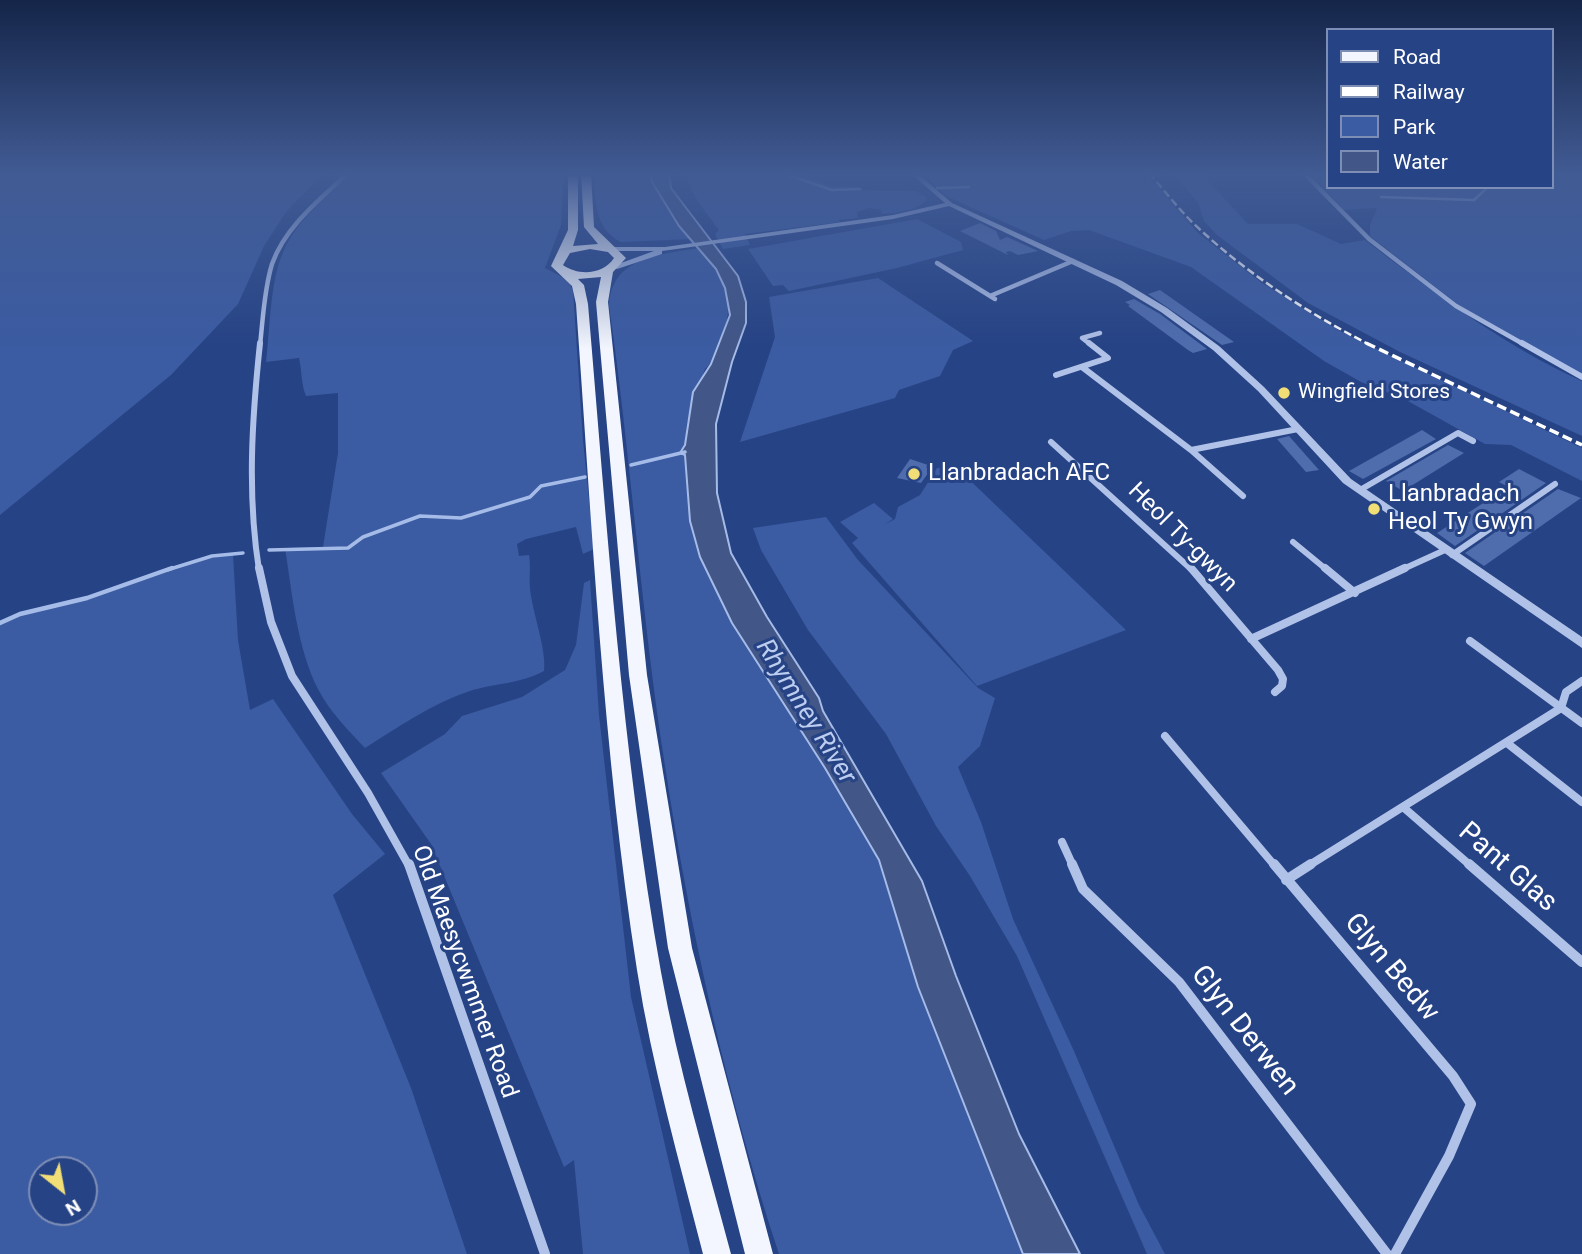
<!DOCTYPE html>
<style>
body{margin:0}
#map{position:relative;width:1582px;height:1254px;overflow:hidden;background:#264385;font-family:Roboto,sans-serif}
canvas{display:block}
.legend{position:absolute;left:1326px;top:28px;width:228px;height:161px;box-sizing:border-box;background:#264385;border:2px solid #7d8eb6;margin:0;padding:9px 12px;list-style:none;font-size:21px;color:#fff}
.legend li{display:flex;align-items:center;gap:14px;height:35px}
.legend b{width:35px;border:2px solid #7d8eb6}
.north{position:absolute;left:28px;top:1156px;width:70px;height:70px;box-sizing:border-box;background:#264385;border:2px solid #7d8eb6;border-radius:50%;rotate:149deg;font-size:19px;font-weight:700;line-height:28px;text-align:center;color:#fff}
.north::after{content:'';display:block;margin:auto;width:24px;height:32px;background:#f1de76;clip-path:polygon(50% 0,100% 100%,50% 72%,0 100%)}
</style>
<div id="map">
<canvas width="1582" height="1254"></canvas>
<ul class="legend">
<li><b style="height:9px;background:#f3f6fe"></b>Road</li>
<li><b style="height:9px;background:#fff"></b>Railway</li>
<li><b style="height:19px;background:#3b5ba2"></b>Park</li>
<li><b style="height:19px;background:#425687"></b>Water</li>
</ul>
<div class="north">N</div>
</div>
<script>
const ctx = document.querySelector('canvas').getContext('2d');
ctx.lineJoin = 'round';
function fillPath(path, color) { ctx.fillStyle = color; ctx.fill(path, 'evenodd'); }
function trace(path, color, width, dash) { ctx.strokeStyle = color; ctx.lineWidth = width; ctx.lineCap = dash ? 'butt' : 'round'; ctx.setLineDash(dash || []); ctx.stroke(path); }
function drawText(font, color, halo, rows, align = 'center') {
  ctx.font = font + ' Roboto,sans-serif'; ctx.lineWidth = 6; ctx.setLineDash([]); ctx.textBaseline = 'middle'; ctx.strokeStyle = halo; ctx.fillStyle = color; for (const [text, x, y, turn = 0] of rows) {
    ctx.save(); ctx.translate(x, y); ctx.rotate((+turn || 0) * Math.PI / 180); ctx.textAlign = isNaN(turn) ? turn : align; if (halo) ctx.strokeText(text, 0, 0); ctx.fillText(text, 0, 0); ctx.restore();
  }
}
fillPath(new Path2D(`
 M0 173H324L286 212 264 246 238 304 171 375 0 515Z
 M352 173H564L561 225 545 268 568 280 573 291 583 440 594 549 583 554 576 527 526 539 517 544 519 556 529 555C531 567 529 577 530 588 532 612 547 650 544 671 520 684 495 683 470 691 433 703 398 727 365 748 348 730 329 711 318 689 297 648 292 592 285 548L323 547 338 453V393L306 396C301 384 302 371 299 358L266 362C271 322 269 275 289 240 304 215 330 193 352 173Z
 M594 173H650C651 187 680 227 691 239L621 242C594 229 595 199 594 173Z
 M686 173H782L795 177 800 175 832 186 862 187 863 190 915 191 928 198C919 211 897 213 882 214L881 210 869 208 857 212 858 218 839 220 840 222 745 234 750 245 723 249 715 234 719 230C707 213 689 194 686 173Z
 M921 173H1146L1198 233 1262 283 1340 331 1582 448V481L1511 445 1485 444 1406 400 1361 382 1324 361 1191 267 1089 230 1071 231 1044 240 948 197Z
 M1172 173H1201L1248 224H1297L1341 244 1365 240C1433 292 1504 346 1582 381V436L1400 352 1308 303 1217 235 1204 221 1198 202Z
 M1309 173H1328V187H1552V173H1582V375L1460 306 1370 236V225L1377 208 1344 210Z
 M917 219 961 242 963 250 897 268 789 291 783 285 773 286 748 249Z
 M698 248C724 278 736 301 722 340 718 351 713 362 705 369L687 423 685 446 681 453 685 454 690 521 700 557 732 623 825 768 879 860 918 987 1023 1254H779C727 1095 690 931 665 766 641 613 631 458 609 305 612 257 659 255 698 248Z
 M878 278 973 341 953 350 940 376 899 390 895 398 740 442 775 337 769 297Z
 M955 466 1126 630 977 686 852 543 858 538 840 522 874 503 893 519 884 525 895 519 898 507 920 495 937 468Z
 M826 517 858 560 978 688 995 698 980 746 958 767 981 822 1013 919 1074 1051 1139 1205 1165 1254H1147L1017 956 970 876 936 826 886 734 808 630 761 550 753 528Z
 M233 555 238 640 250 710 273 699 352 814 385 854 333 895 411 1088 467 1254H0V623C28 610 59 608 88 597 131 582 189 558 233 555ZM84 1170V1212H42V1170Z
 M590 580 599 715 631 997 690 1254H583L574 1160 564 1167 431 844 381 773 445 734 462 716 522 697 565 670 576 645 584 583Z`), '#3b5ba2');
const water = new Path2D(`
 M650 173H669L671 188 738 276 746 302V323L732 362 716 424 717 493 731 553 767 617 819 698 823 711 922 881 956 976 1019 1134 1080 1254H1023L918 987 879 860 825 768 732 623 700 557 690 521 685 455 680 453 685 445 693 392 711 364 730 315 725 288 716 269 679 226 652 182Z`);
fillPath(water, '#425687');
trace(water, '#a5bbe8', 2);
trace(new Path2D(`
 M782 173 832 190 860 189
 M937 188 969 187
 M1381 197 1474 200 1488 187`), '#a5bbe8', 2.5);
trace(new Path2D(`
 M631 465 685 452
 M269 550 348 548 363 537 420 516 461 518 530 497 541 486 585 477
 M167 570 212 556 243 553`), '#a5bbe8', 3.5);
trace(new Path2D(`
 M0 623 20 614 87 598 172 568`), '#a5bbe8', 4.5);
fillPath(new Path2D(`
 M980 223 996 231 1000 240 1007 237 1038 251 1018 255 1010 251 1006 252 1008 255 960 231Z
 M1160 290 1234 342 1222 345 1148 294Z
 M1134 299 1160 314 1207 349 1193 353 1188 350 1128 306 1130 305 1125 302Z
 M1422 430 1436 439 1363 479 1349 471Z
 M1289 436 1319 470 1306 472 1277 439Z
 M1448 445 1464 453 1403 491 1386 481Z
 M910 459 928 465 926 467 931 469 921 483 897 478Z
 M1519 469 1546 483 1455 546 1437 533 1508 487 1499 482Z
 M1558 489 1581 498 1484 566 1465 553Z`), '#4f6cad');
trace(new Path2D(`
 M1304 173 1369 239 1456 306 1525 345
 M937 263 995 299
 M990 296 1073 261
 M260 345C263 319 264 290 272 264 285 227 320 199 348 173
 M1091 345 1082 338 1100 333`), '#b1c2e8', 4.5);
trace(new Path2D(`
 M1522 343 1582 377
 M1082 367 1191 450
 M1056 375 1108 358 1089 343
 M1051 442 1192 570
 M1360 490 1458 433 1473 441
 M1243 496 1191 450 1298 429
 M1293 542 1327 570
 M1452 555 1555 484
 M259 570C247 494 252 419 260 343
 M1401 570 1445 550`), '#b1c2e8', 6);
trace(new Path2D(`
 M259 568 271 622 292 676 368 793 409 866
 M1191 568 1278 670 1283 679 1282 686 1275 692
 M1325 568 1355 593
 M1251 639 1405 568
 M1470 641 1582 723
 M1165 736 1275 866
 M1507 743 1582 802
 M1403 807 1471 866
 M1062 842 1073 866
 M1308 866 1561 708 1566 692 1582 681`), '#b1c2e8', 8);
trace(new Path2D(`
 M409 864 545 1254
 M1072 864 1083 889 1179 982 1387 1254
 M1274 864 1453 1076 1471 1104 1449 1156 1395 1254
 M1469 864 1582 962
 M1286 880 1311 864`), '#b1c2e8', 10);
fillPath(new Path2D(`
 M910 173H917L952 203 1122 281 1167 308 1219 346 1264 387 1351 479 1582 637V648L1343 483 1258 391 1213 350 1161 312 1116 285 949 206 893 219 662 251V254L617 269 610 267 654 251H608L607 249 611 247H665L893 215 945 203Z`), '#b1c2e8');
fillPath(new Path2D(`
 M568 173H578V230L573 246 598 244 584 227 581 173H591L594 227 626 258 613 272 608 302 647 675 692 948 773 1254H745L668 948 629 675 596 302 601 277 578 279 584 285 588 304C607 527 622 751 661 972 678 1067 706 1160 731 1254H703C679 1160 652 1066 637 970 603 749 592 526 576 304L572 286 551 266 568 230ZM590 249 608 252 614 258C603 275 578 276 563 265L570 253Z`), '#f3f6fe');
trace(new Path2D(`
 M1149 173C1163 189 1177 207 1192 222 1244 272 1306 312 1370 345`), '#fff', 2.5, [8, 3.5]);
trace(new Path2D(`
 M1366 343 1582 445`), '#fff', 3.5, [10, 4.5]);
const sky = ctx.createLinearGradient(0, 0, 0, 349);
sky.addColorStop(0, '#152549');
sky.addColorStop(0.5, '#415b94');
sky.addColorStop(1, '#415b9400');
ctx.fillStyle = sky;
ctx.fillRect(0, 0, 1582, 349);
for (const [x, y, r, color] of [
 [1284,393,7,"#f1de76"],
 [914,474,7,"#f1de76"],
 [1374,509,7,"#f1de76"]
]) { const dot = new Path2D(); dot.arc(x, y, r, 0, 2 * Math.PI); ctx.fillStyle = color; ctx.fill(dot); trace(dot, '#264385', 2.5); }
drawText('21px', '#fff', '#264385', [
 ["Wingfield Stores",1298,393]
], 'left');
drawText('24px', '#fff', '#264385', [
 ["Llanbradach AFC",928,474],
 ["Llanbradach",1388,495],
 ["Heol Ty Gwyn",1388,523]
], 'left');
drawText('24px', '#fff', '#264385', [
 ["Heol Ty-gwyn",1182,538,45],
 ["Old Maesycwmmer Road",464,972,70]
]);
drawText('italic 26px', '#bccdef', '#264385', [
 ["Rhymney River",805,712,58]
]);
drawText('28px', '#fff', '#264385', [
 ["Pant Glas",1507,868,41],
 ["Glyn Bedw",1391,968,50],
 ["Glyn Derwen",1244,1031,52]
]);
</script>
